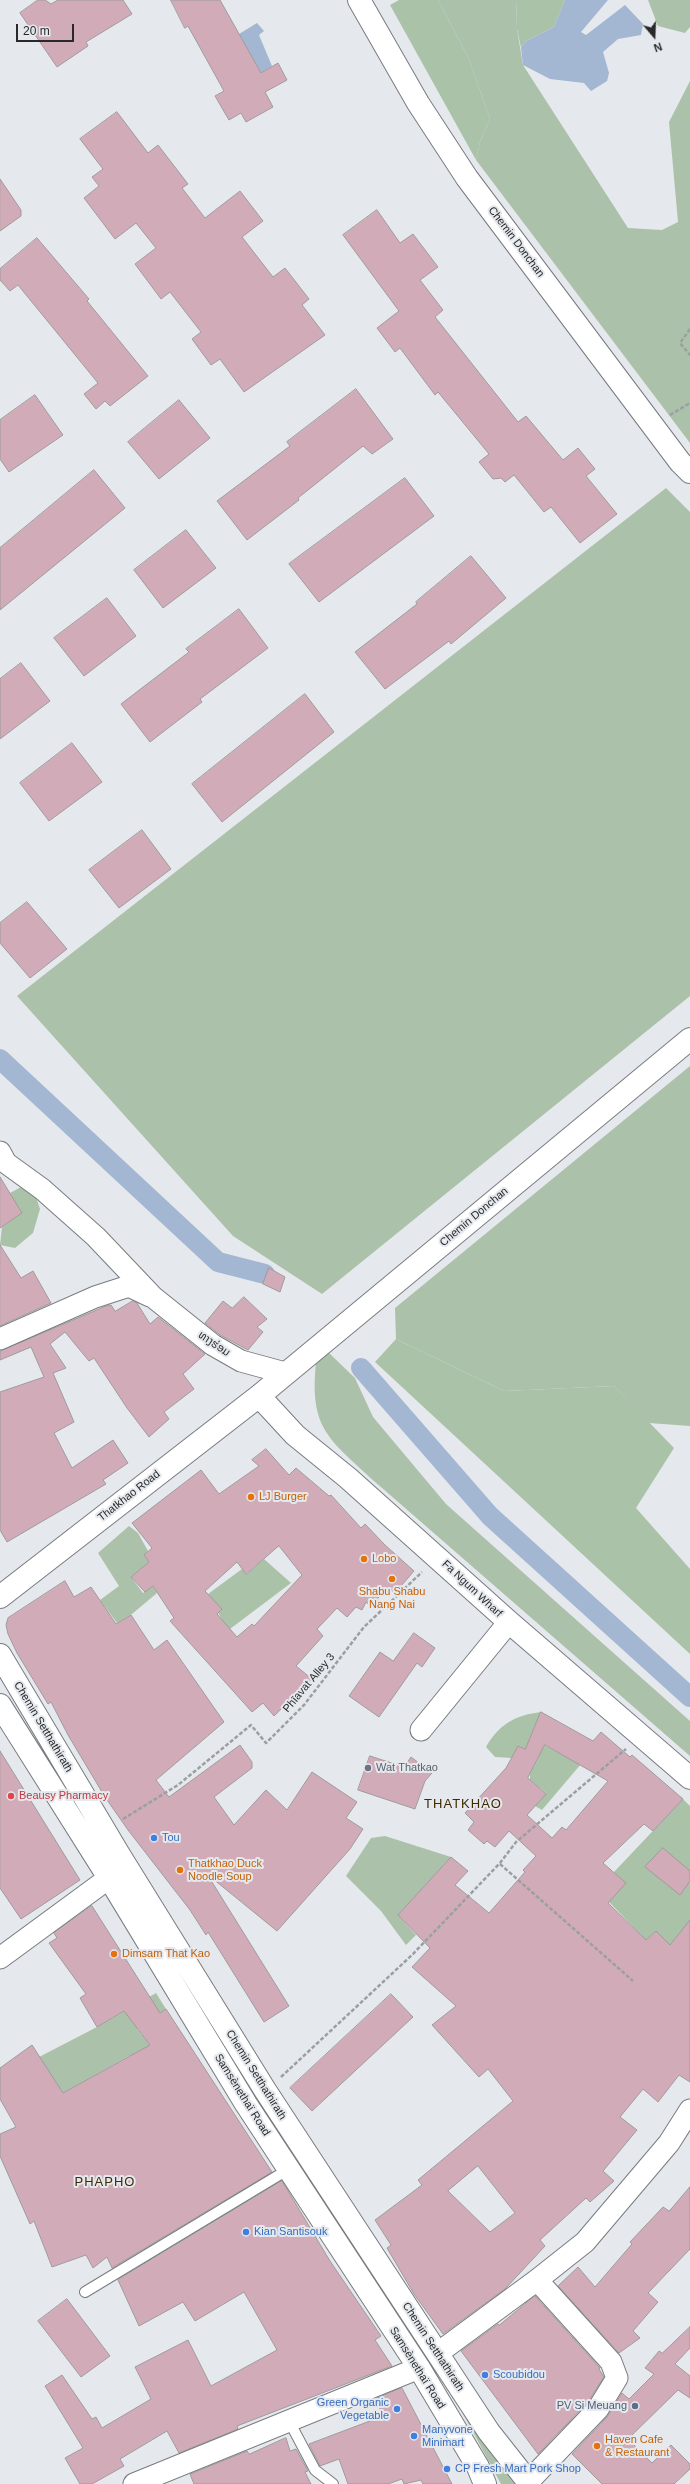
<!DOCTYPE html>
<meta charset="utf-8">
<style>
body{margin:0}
#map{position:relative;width:690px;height:2484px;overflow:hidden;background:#e5e9ed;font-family:Helvetica,sans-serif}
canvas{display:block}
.north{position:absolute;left:634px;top:16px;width:40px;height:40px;-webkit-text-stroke:3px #e5e9ed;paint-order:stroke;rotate:161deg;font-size:11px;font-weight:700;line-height:16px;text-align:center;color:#28292b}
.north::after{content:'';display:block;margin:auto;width:14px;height:18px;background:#28292b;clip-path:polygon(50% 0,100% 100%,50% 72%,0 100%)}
.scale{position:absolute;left:16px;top:24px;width:58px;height:18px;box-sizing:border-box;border:2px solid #28292b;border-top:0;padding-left:5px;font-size:12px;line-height:14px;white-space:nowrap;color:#28292b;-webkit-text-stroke:3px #e5e9ed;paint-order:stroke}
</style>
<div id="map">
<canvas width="690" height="2484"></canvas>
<div class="north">N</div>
<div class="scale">20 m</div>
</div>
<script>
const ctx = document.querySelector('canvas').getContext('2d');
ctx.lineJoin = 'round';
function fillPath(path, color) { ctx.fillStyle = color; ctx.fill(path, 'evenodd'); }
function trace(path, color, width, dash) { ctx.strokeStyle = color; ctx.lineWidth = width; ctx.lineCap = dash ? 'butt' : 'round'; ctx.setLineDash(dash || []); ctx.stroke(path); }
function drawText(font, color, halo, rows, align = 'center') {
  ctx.font = font + ' Helvetica,"Noto Sans Lao",sans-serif'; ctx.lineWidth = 4; ctx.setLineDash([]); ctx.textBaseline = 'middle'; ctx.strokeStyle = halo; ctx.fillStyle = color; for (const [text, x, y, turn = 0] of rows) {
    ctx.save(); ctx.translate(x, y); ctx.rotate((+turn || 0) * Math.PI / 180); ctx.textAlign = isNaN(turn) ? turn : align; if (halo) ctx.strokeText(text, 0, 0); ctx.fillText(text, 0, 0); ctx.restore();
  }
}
fillPath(new Path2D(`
 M438 0H516L517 29 523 65 628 228 662 230 678 222 669 122 690 81V443L476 160 480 142 490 119 469 59Z
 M648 0H690V27L685 33 658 26Z
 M666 488 690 512V996L322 1294 233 1236 17 996Z
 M690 1066V1426L649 1423 614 1386 504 1391 396 1339 395 1308Z
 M329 1353 355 1378 373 1417 446 1504 690 1721V1756L374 1481C329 1439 309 1429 316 1362Z
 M129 1526 138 1533 148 1551 144 1555 149 1562 131 1577 143 1593 153 1586 157 1593 132 1614 117 1623 100 1600 119 1586 98 1553Z
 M385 1836 451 1857 398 1915 416 1935 406 1945 381 1911 346 1876 371 1838Z
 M156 1993 166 2009 137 2029 154 2050 137 2061 129 2056 63 2093 39 2057 97 2027Z
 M440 2371 521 2484H501Z`), '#abc1a9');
fillPath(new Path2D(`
 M399 0H438L469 59 490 119 480 142 476 160 390 5Z
 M516 0H565L554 27 526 41 521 48 517 29Z
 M21 1187 35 1194 40 1209 33 1233 15 1248 0 1245 2 1227 21 1213 10 1193Z
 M396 1339 504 1391 614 1386 674 1448 636 1508 690 1569V1654L375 1362Z
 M264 1559 291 1583 226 1632C225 1621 213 1606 208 1594L242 1569 247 1574Z
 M541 1712 530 1738 581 1764 542 1810 535 1806 546 1793 530 1780V1774L539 1757 519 1746 512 1758 495 1757 486 1747C499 1724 516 1715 541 1712Z
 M683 1799 690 1806V1921L670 1945 656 1931 646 1940 609 1902 614 1872Z`), '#aac3a8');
fillPath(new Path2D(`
 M565 0H608L581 32 586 35 625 5 643 24 641 35 618 39 603 52 609 73 607 81 591 91 584 83 550 79 523 65 521 48 526 41 554 27Z
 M257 23 264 31 259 35 272 66 261 73 239 34Z`), '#a3b6d2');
trace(new Path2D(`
 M0 1059 218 1262 265 1274
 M361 1368 490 1516 690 1697`), '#a3b6d2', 20);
const building = new Path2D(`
 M38 0H45L51 4 58 0H123L132 14 86 42 88 46 57 67 20 13Z
 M171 0H220L261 73 278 63 287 80 265 92 273 107 246 122 241 113 229 120 215 96 224 91 188 26 185 28Z
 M117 112 148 153 158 145 188 184 182 188 205 218 240 191 263 221 242 237 273 277 285 268 309 299 302 305 325 335 244 392 220 359 211 365 192 339 201 332 170 292 161 299 135 264 156 248 136 223 115 239 84 198 99 186 92 177 103 169 80 139Z
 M0 179 21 210V216L0 231Z
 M377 210 400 243 413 234 438 267 420 280 443 310 435 317 518 422 526 416 563 460 578 448 595 469 586 476 617 514 580 543 551 507 544 512 514 475 505 482 501 478 493 479 479 462 489 454 438 392 435 395 400 348 395 352 377 328 399 311 343 235Z
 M37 238 89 299 87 301 148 376 110 406 105 401 96 409 84 394 98 383 18 285 10 291 0 280V269Z
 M356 389 393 439 372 454 363 446 298 498 299 500 247 540 217 501 290 446 287 442Z
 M35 395 63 435 9 472 0 459V420Z
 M179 400 210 438 159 479 128 442Z
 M94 470 125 508 0 610V548Z
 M405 478 434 516 319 602 289 564Z
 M186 530 216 568 163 608 134 570Z
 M471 556 506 598 451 644 449 641 385 689 355 652 417 604 416 602Z
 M107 598 136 636 84 676 54 638Z
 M239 609 268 648 200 699 202 702 150 742 121 704 189 652 186 649Z
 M21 663 50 701 0 739V679Z
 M305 694 334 732 222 822 192 784Z
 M72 743 102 782 49 821 20 783Z
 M142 830 171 869 119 908 89 870Z
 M27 902 67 949 30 978 0 943V923Z
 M0 1177 22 1213 0 1228Z
 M0 1245 21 1278 33 1271 51 1303 0 1326Z
 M269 1268 285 1277 280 1292 263 1284Z
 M244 1297 267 1319 257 1327 263 1332 248 1350 220 1335 205 1323 223 1301 232 1308Z
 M133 1301 137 1303 150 1324 158 1317 205 1354 183 1374 194 1389 164 1412 169 1419 149 1437 127 1408 94 1358 89 1361 65 1332 50 1344 66 1368 53 1373 74 1422 54 1433 72 1468 113 1440 128 1463 103 1480 106 1484 7 1542 0 1530V1392L44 1377 31 1347 0 1360V1351L106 1306 111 1305 115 1311Z
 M266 1449 289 1475 296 1468 329 1496 331 1495 361 1528 365 1524 385 1545 414 1571 395 1593 387 1587 371 1607 366 1602 362 1610 356 1607 347 1617 337 1608 317 1629 323 1636 296 1666 312 1679 274 1716 263 1703 252 1712 170 1621 174 1618 153 1586 145 1592 131 1577 149 1562 144 1555 152 1548 132 1523 201 1470 219 1494 259 1466 252 1460ZM279 1546 302 1575 254 1626 252 1624 237 1637 217 1614 222 1609 205 1591 237 1562 246 1574Z
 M65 1581 74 1597 91 1587 116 1624 131 1615 154 1650 167 1640 224 1722 156 1780 169 1797 240 1745 252 1762V1768L214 1797 234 1825 266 1790 287 1810 312 1772 357 1802 346 1818 363 1829 350 1849 277 1931 207 1874 289 2006 264 2022 208 1932 206 1935 190 1910 128 1830 105 1797 68 1735 51 1702 48 1704 17 1653 8 1634 6 1625 8 1618Z
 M414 1633 435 1648 422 1667 417 1663 379 1717 349 1696 380 1652 393 1661Z
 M541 1712 593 1741 601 1732 630 1757 632 1755 683 1799 653 1831 644 1824 603 1863 626 1883 608 1903 646 1940 656 1931 670 1945 690 1920V2082L679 2075 658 2102 643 2089 620 2117 637 2130 603 2171 614 2181 590 2202 586 2198 540 2240 545 2246 505 2289 443 2334 414 2294 387 2248 391 2245 375 2220 422 2185 418 2180 513 2101 488 2069 479 2077 432 2025 456 2006 412 1967 430 1948 398 1915 451 1857 468 1871 455 1885 489 1913 525 1872 523 1870 536 1856 509 1831 495 1847 487 1841 484 1844 468 1830 474 1822 465 1813 506 1768 518 1746 525 1749ZM545 1745 608 1781 566 1830 562 1827 552 1838 527 1815 546 1794 528 1778ZM478 2166 515 2213 490 2232 448 2191Z
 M0 1751 80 1880 21 1919 0 1888Z
 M370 1756 404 1767 411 1757 432 1773 425 1781 415 1809 358 1790Z
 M663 1848 690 1871V1881L680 1895 645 1867Z
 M92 1906 160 2013 166 2009 272 2172 112 2268 107 2257 93 2268 86 2255 52 2267 34 2221 30 2224 0 2156V2134L16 2127 0 2099V2068L32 2045 63 2093 150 2045 124 2011 97 2027 80 1998 86 1994 49 1943 57 1938 54 1933Z
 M391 1994 413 2017 312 2111 290 2088Z
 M282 2181 330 2261 381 2336 375 2340 392 2366 237 2426 238 2429 179 2453 167 2431 120 2459 124 2466 92 2484H80L65 2458 83 2448 45 2386 62 2375 92 2419 96 2417 102 2428 151 2399 135 2367 188 2340 211 2386 277 2350 244 2292 195 2321 183 2302 139 2326 118 2280Z
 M690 2187V2249L648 2293 658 2302 633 2331 640 2338 619 2353 558 2286 578 2267 595 2287 632 2244 630 2242 663 2207 669 2211Z
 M535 2296 600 2368 599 2369 604 2377 588 2402 538 2454 461 2351 498 2324 499 2325Z
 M67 2299 110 2356 81 2377 38 2321Z
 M690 2327V2348L675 2364 690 2376V2398L678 2390 628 2439 652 2463 671 2445 690 2464V2469L674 2484H602L572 2454 607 2417 622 2393 629 2399 654 2374 645 2368 659 2351 662 2353Z
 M402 2388 452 2484H423L421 2480 404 2484 402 2479 388 2484H348L339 2459 320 2466 309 2444 383 2416 376 2399Z
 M286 2438 290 2451 296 2449 308 2471 305 2472 311 2484H194L190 2474 247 2451 249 2454Z`);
fillPath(building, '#d1acb8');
trace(building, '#a09a9c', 1);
const lane = new Path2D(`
 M85 2292 289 2169
 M289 2421 315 2470 333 2484`);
const street = new Path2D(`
 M0 1152 6 1163 42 1189 96 1237 153 1297 213 1345 241 1361 285 1373
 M0 1339 95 1297 129 1286 150 1296
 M421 1730 509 1622
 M0 1958 109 1878
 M438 2353 537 2280 585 2242 669 2143 690 2110
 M528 2482 598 2409 617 2378 611 2362 537 2280
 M134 2484 419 2368`);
const secondary = new Path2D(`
 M359 0 418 103 467 178 680 462 690 472
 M259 1396 295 1435 348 1478 509 1622 690 1778
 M0 1597 259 1396 690 1039`);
const primary = new Path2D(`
 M0 1655 118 1853 265 2090 489 2432 530 2484
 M0 1705 109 1878 246 2104 419 2368 478 2467 485 2484`);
trace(lane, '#787c80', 12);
trace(street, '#787c80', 23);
trace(secondary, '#787c80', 24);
trace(primary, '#787c80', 24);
trace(new Path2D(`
 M690 329 680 343 690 355
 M670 415 690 403
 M123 1819 178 1785 251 1725 266 1743 304 1705 364 1627 422 1572
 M500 1864 633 1981
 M281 2077 412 1955 500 1863 516 1842 626 1749`), '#9c9fa2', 2.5, [4, 2]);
trace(lane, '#fff', 10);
trace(street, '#fff', 21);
trace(secondary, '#fff', 22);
trace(primary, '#fff', 22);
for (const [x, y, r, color] of [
 [251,1497,4,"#e8710a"],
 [364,1559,4,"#e8710a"],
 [392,1579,4,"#e8710a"],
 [368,1768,4,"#6b7280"],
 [11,1796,4,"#e0444e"],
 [154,1838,4,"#3f7fe0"],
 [180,1870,4,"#e8710a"],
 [114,1954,4,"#e8710a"],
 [246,2232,4,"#3f7fe0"],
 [485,2375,4,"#3f7fe0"],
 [635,2406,4,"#5c6f8a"],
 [397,2409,4,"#3f7fe0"],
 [414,2436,4,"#3f7fe0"],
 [597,2446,4,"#e8710a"],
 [447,2469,4,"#3f7fe0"]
]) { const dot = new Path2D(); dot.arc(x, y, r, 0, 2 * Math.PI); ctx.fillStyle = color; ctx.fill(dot); trace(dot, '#e5e9ed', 1.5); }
drawText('11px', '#28292b', '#e5e9ed', [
 ["Chemin Donchan",516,242,53],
 ["Chemin Donchan",474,1217,-40],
 ["ທາງຮ່ອມ",214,1344,34],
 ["Thatkhao Road",129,1496,-38],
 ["Fa Ngum Wharf",472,1589,43],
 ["Phīavat Alley 3",309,1683,-50],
 ["Chemin Setthathirath",43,1727,59],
 ["Chemin Setthathirath",256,2075,58],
 ["Samsènethaï Road",242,2095,58],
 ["Chemin Setthathirath",433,2347,57],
 ["Samsènethaï Road",417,2368,58]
]);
drawText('11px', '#c56008', '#e5e9ed', [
 ["LJ Burger",259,1497],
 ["Lobo",372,1559],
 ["Shabu Shabu",392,1592,"center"],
 ["Nang Nai",392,1605,"center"],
 ["Thatkhao Duck",188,1864],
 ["Noodle Soup",188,1877],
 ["Dimsam That Kao",122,1954],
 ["Haven Cafe",605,2440],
 ["& Restaurant",605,2453]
], 'left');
drawText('11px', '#5b616d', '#e5e9ed', [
 ["Wat Thatkao",376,1768]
], 'left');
drawText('11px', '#be3a42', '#e5e9ed', [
 ["Beausy Pharmacy",19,1796]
], 'left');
drawText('11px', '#366cbe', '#e5e9ed', [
 ["Tou",162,1838],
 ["Kian Santisouk",254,2232],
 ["Scoubidou",493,2375],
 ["Green Organic",389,2403,"right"],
 ["Vegetable",389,2416,"right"],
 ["Manyvone",422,2430],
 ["Minimart",422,2443],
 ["CP Fresh Mart Pork Shop",455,2469]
], 'left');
drawText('11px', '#4e5e75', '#e5e9ed', [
 ["PV Si Meuang",627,2406]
], 'right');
ctx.letterSpacing = '1px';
drawText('13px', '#3e2a03', '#e5e9ed', [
 ["THATKHAO",463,1804],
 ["PHAPHO",105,2182]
]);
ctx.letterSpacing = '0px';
</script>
